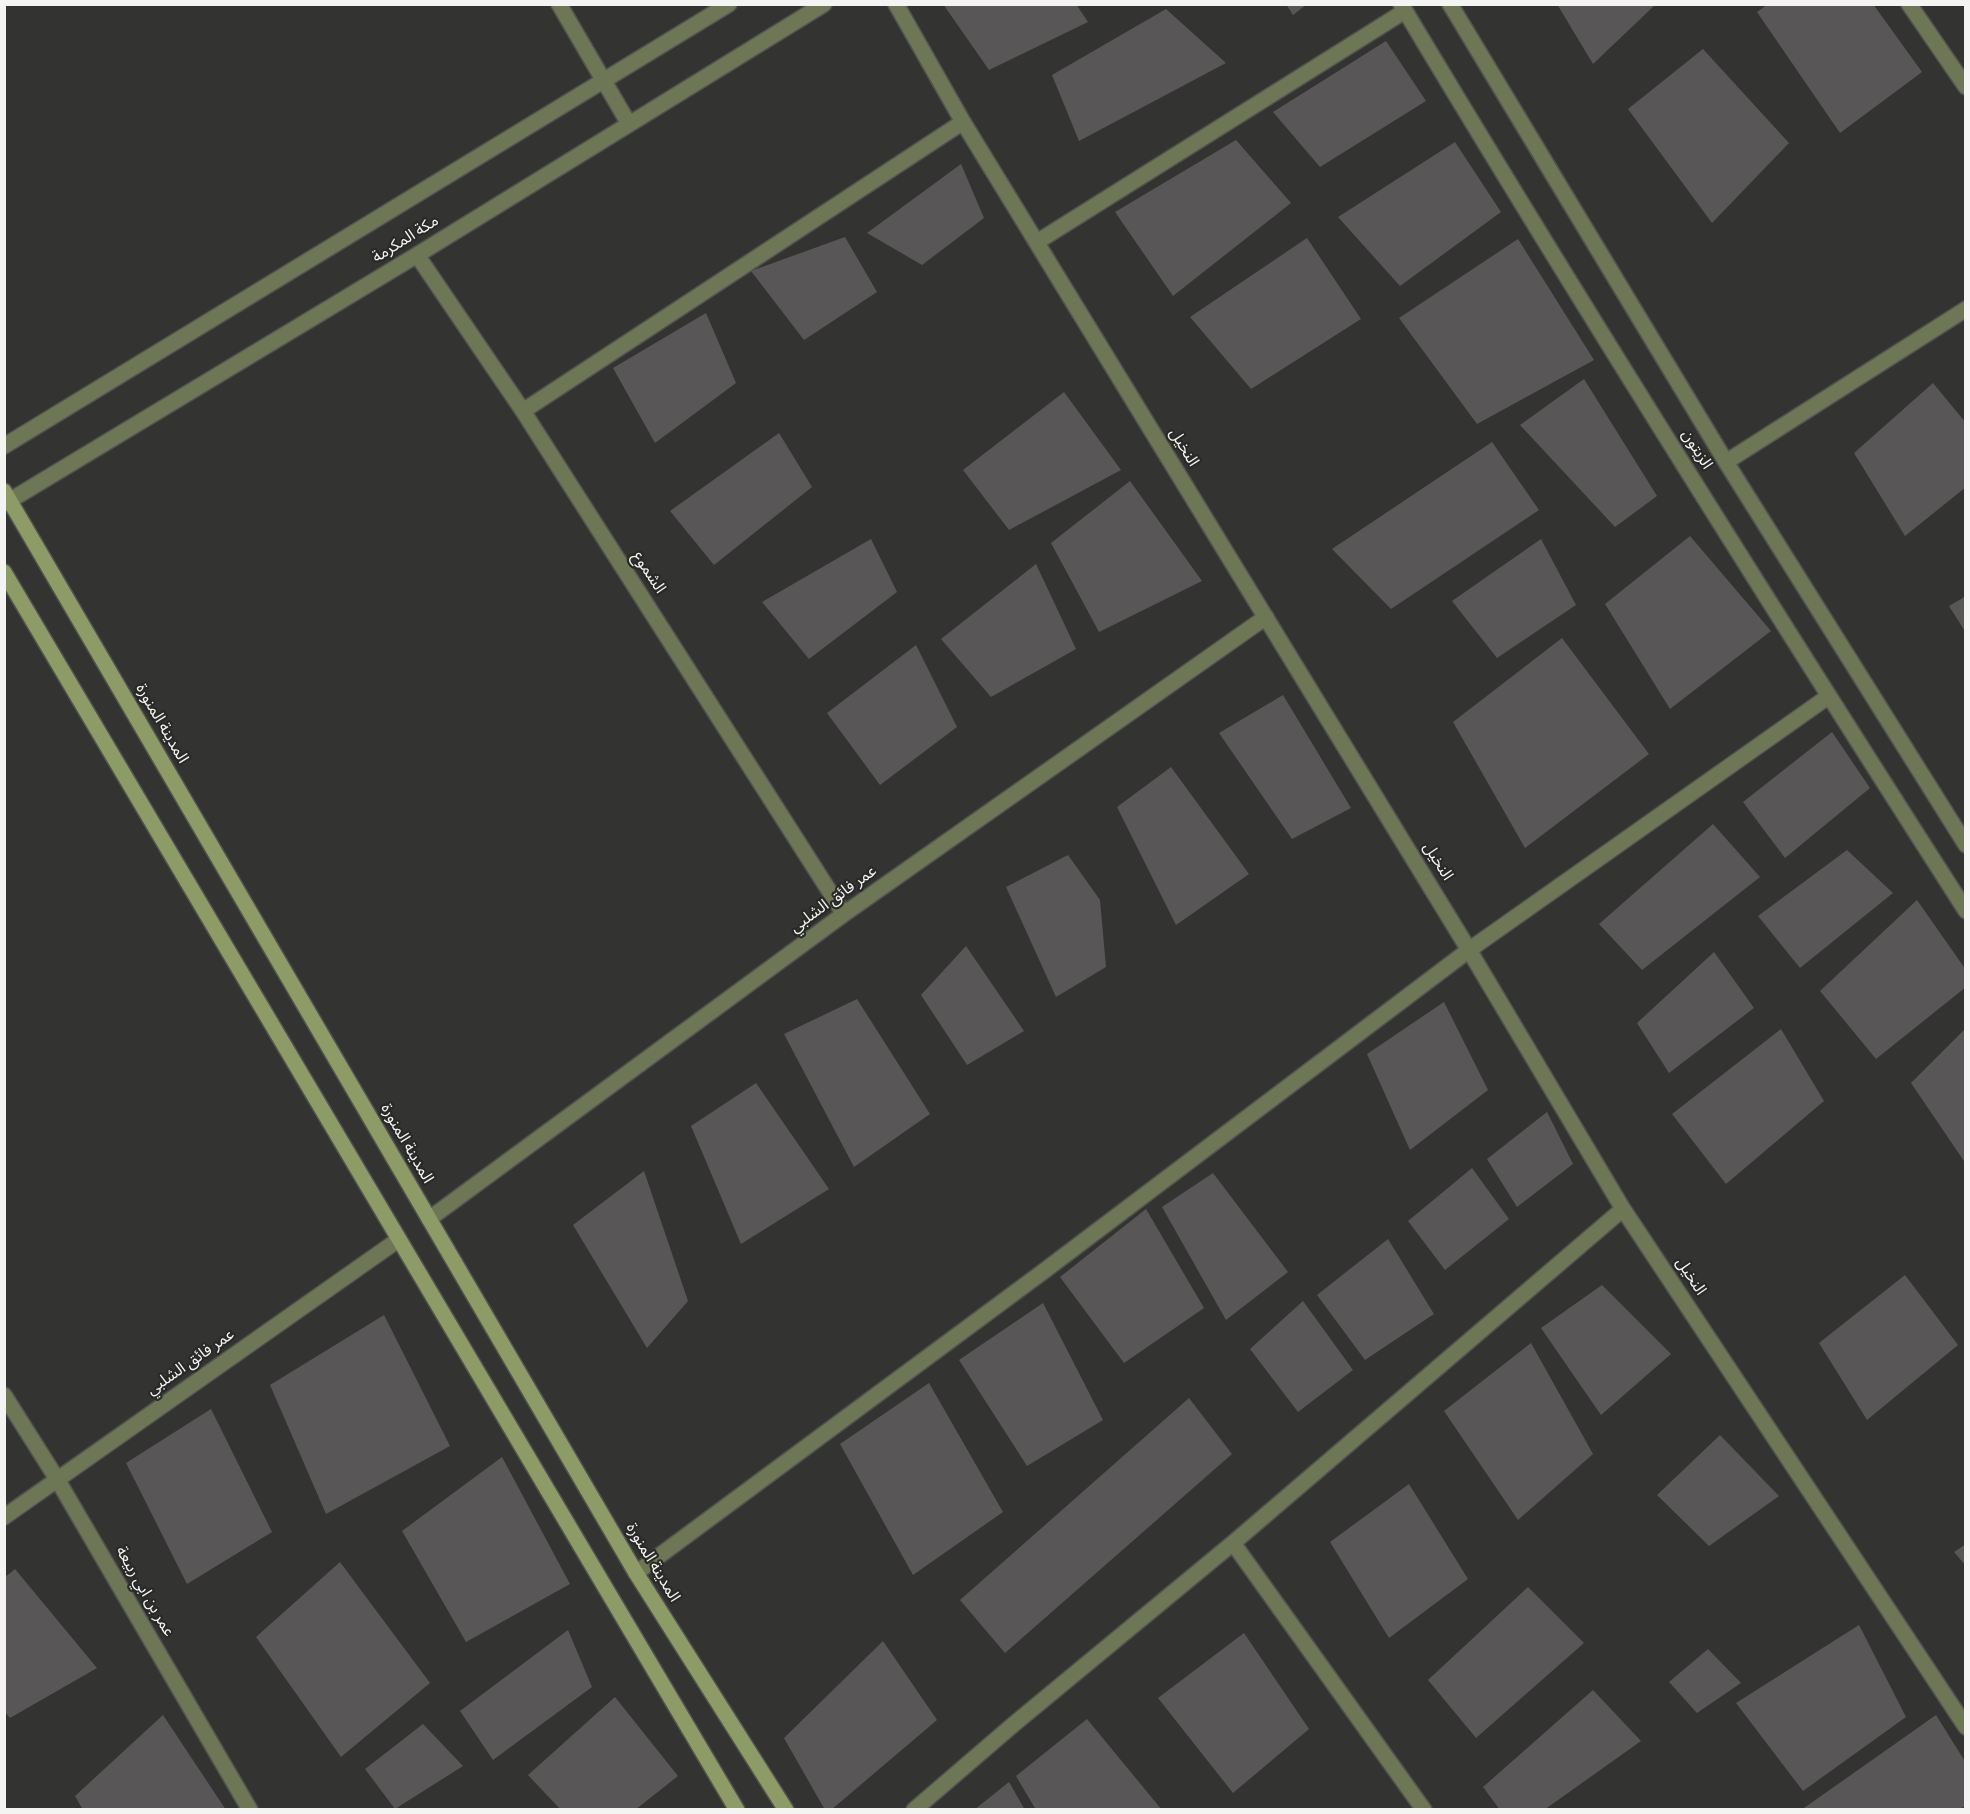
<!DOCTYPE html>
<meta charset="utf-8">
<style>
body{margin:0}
#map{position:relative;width:1970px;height:1814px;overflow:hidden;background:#333431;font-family:"Source Sans 3",sans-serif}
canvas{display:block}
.frame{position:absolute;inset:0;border:6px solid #f4f4f2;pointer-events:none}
</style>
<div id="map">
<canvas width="1970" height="1814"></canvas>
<div class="frame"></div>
</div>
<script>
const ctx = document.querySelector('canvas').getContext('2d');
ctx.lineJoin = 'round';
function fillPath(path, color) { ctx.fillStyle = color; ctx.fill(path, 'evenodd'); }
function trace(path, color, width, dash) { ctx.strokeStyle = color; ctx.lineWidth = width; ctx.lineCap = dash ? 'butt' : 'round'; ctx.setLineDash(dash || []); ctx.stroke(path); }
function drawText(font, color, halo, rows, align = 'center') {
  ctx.font = font + ' "Source Sans 3","Noto Sans Arabic",sans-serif'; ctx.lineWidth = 4.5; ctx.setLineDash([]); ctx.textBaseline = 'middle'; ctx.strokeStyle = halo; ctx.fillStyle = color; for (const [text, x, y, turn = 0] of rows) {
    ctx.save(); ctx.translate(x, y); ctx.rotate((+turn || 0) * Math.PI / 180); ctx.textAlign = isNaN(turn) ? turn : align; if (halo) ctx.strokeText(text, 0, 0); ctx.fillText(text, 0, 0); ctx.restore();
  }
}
fillPath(new Path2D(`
 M943 4H1076L1088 22 989 70Z
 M1286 4H1307L1293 15Z
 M1557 4H1656L1593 64Z
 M1768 4H1873L1922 72 1840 133 1757 12Z
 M1166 9 1226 63 1079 141 1052 75Z
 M1386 41 1426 101 1320 167 1273 112Z
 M1703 49 1789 143 1712 223 1628 109Z
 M1236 140 1291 203 1173 296 1115 212Z
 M1455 142 1501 212 1400 286 1338 217Z
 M961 164 984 218 922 265 867 233Z
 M845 237 877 292 804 340 751 271Z
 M1307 238 1361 319 1251 389 1190 317Z
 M1518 239 1594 360 1477 424 1399 318Z
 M706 313 736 383 655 443 613 368Z
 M1584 379 1657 496 1615 527 1520 425Z
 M1933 383 1966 423V487L1905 536 1854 453Z
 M1064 392 1121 470 1009 530 963 470Z
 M779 433 812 487 714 565 670 511Z
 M1492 442 1539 510 1391 609 1332 549Z
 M1130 481 1202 581 1099 632 1051 543Z
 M1690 536 1771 631 1670 709 1605 604Z
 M871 539 897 592 809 659 762 602Z
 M1541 539 1576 605 1497 658 1452 601Z
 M1036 564 1076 649 991 697 941 639Z
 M1966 596V633L1949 606Z
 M1562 638 1649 754 1525 848 1453 722Z
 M916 645 957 727 880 785 827 713Z
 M1283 695 1351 808 1292 839 1219 733Z
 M1832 732 1870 788 1785 858 1743 802Z
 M1171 767 1249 874 1176 925 1117 807Z
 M1713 824 1760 877 1642 970 1599 924Z
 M1847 850 1893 893 1800 968 1758 916Z
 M1068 855 1100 900 1106 967 1056 997 1006 887Z
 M1917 900 1966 970V987L1876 1059 1820 991Z
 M966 946 1024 1031 967 1065 921 995Z
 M1714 952 1754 1008 1669 1073 1637 1023Z
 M857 999 930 1114 854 1167 784 1034Z
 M1444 1002 1488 1090 1410 1150 1367 1054Z
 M1966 1028V1164L1911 1083Z
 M1781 1029 1824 1101 1726 1184 1672 1114Z
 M756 1083 829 1189 741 1244 691 1126Z
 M1547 1112 1573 1164 1517 1207 1487 1159Z
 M1472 1168 1509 1219 1445 1270 1408 1221Z
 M644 1171 688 1301 647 1348 573 1225Z
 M1213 1173 1288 1272 1226 1320 1162 1207Z
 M1146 1209 1204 1308 1124 1363 1060 1277Z
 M1388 1239 1434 1314 1365 1360 1317 1295Z
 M1905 1275 1958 1345 1867 1420 1819 1343Z
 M1602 1285 1671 1354 1601 1415 1541 1328Z
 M1303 1301 1353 1370 1298 1412 1250 1349Z
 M1043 1303 1103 1420 1027 1466 959 1360Z
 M384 1315 450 1446 326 1514 270 1385Z
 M1531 1343 1593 1454 1518 1520 1444 1411Z
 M929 1383 1003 1512 913 1575 840 1444Z
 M1189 1398 1232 1454 1005 1653 960 1600Z
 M211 1409 272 1532 187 1584 126 1463Z
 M1720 1435 1779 1496 1709 1546 1657 1495Z
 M502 1457 570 1584 466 1642 402 1531Z
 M1409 1484 1468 1579 1389 1638 1330 1542Z
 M1966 1544V1566L1954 1552Z
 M340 1562 430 1683 341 1757 256 1637Z
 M15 1569 97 1668 10 1718 4 1711V1578Z
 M1528 1587 1584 1643 1476 1738 1428 1680Z
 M1859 1625 1906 1717 1803 1791 1736 1703Z
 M568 1630 592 1687 493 1760 460 1711Z
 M1244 1633 1309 1729 1233 1793 1158 1698Z
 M883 1641 937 1720 831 1810H825L784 1738Z
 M1708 1649 1741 1683 1697 1713 1669 1682Z
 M1593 1690 1641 1741 1544 1810H1500L1483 1787Z
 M615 1697 678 1776 635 1810H561L528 1775Z
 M163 1715 226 1810H83L75 1796Z
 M1936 1715 1966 1763V1805L1959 1810H1804V1808Z
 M1087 1719 1162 1810H1036L1016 1776Z
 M423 1724 463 1766 395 1809 365 1769Z
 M1009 1782 1025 1810H974Z`), '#595658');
const street = new Path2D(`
 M559 4 629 124
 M896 4 963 122 1469 950 1623 1209 1966 1727
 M1401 4C1584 310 1774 611 1966 911
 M1450 4 1726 462 1966 845
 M1909 4 1966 87
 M1037 242 1405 11
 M417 255 523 411 844 914
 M523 411 963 122
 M4 446 729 4
 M1726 462 1966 309
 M4 504 417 255 824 4
 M429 1219 844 914 1266 617
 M4 1395 57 1479 250 1810
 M4 1517 398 1240
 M1233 1543 1424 1810
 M636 1573 1044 1271 1469 950 1829 696
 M914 1810 1014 1724 1233 1543 1623 1209`);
const secondary = new Path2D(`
 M4 491 636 1573 786 1810
 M4 572 737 1810`);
trace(street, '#525350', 18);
trace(secondary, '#525350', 18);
trace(street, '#6d7655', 15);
trace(secondary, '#8d9c66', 15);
drawText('16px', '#f4f4f2', '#292a27', [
 ["مكة المكرمة",406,240,-32],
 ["النخيل",1183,448,59],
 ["الزيتون",1696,450,58],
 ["الشموع",648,573,57],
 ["المدينة المنورة",161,724,60],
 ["النخيل",1437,862,58],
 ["عمر فائق الشلبي",834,900,-36],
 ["المدينة المنورة",406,1144,60],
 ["النخيل",1690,1277,57],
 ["عمر فائق الشلبي",191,1363,-35],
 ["المدينة المنورة",652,1563,59],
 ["عمر بن ابي ربيعة",144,1592,60]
]);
</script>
